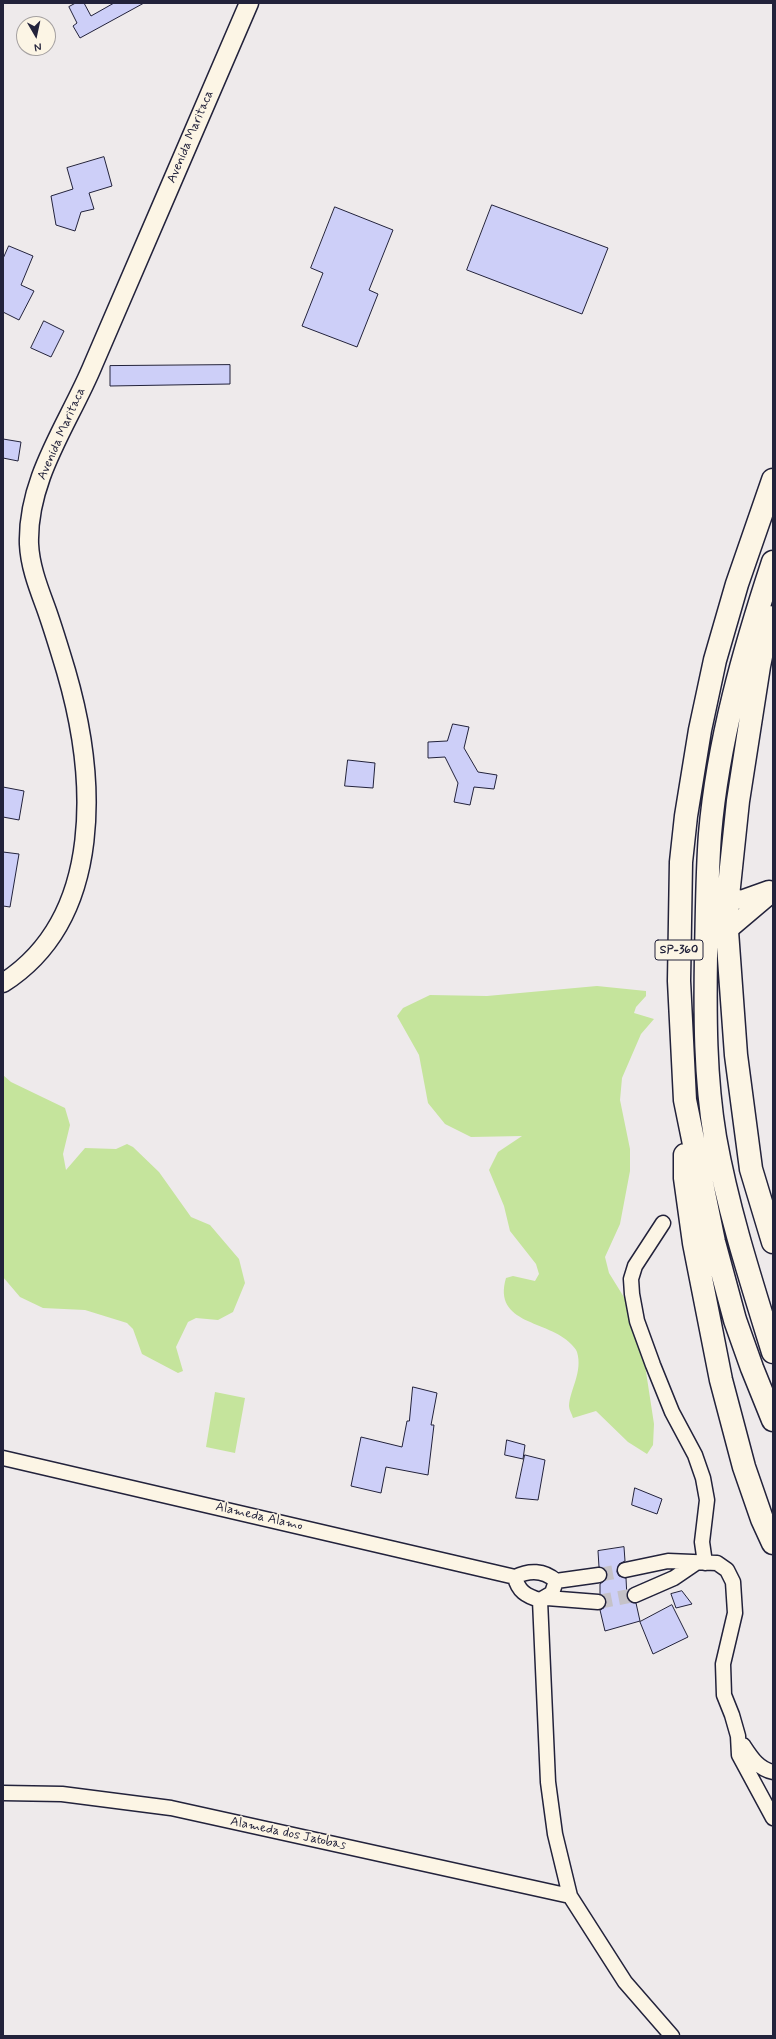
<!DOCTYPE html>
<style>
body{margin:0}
#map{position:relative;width:776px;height:2039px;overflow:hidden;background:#eeeaeb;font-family:Mynerve,sans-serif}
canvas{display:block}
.frame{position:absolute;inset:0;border:4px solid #22223b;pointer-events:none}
.north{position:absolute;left:16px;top:16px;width:40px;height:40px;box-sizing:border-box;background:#fcf5e5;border:1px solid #a5a1a1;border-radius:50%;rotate:171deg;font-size:11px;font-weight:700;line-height:16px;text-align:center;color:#22223b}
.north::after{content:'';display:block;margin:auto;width:14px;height:18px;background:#22223b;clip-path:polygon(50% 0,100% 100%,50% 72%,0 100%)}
</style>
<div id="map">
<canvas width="776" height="2039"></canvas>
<div class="frame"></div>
<div class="north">N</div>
</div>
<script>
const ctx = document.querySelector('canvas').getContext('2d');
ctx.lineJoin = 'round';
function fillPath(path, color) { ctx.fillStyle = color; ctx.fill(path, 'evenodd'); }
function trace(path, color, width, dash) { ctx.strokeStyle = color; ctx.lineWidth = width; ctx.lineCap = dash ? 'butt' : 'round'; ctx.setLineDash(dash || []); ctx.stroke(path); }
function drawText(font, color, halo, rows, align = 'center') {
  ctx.font = font + ' Mynerve,sans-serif'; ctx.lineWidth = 3; ctx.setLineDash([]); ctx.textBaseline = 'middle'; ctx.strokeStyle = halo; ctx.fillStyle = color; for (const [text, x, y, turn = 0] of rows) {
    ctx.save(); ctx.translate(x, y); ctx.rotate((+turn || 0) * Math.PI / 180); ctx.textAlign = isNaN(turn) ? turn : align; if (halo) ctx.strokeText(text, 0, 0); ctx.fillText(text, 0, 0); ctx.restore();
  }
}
fillPath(new Path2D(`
 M597 986 646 991V996L636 1007 634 1013 654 1019 641 1034 622 1078 620 1100 630 1149V1171L620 1224 605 1257 609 1273 630 1307 641 1339 654 1424 653 1445 647 1454 628 1442 596 1411 573 1418C572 1414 569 1410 569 1406 570 1389 583 1372 577 1352 576 1349 573 1346 571 1344 549 1320 492 1325 506 1278L513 1276 535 1281 539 1274 536 1264 510 1231 504 1206 489 1170 498 1152 522 1136 471 1137 445 1124 428 1103 419 1055 397 1016 403 1008 430 995 487 996Z
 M3 1075 11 1082 65 1108 70 1125 63 1154 66 1170 85 1148 116 1149 127 1144 133 1147 159 1172 191 1217 210 1225 239 1259 245 1283 233 1312 218 1320 196 1318 188 1322 176 1347 183 1371 178 1373 142 1354 133 1329 127 1323 85 1310 43 1308 20 1297 3 1277Z
 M215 1392 245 1398 235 1453 206 1447Z`), '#c5e49c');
const building = new Path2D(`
 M76 3H84L91 16 114 3H144L80 38 73 26 77 23 69 7Z
 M104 157 112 186 89 193 94 209 81 212 75 231 56 225 51 196 73 189 67 168Z
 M492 205 608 248 582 314 467 270Z
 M335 207 393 230 369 290 378 294 357 347 302 326 323 273 311 268Z
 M9 246 33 256 21 285 34 291 19 320 3 312V259Z
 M44 321 64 331 51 357 31 348Z
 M230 365V384L110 386V366Z
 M3 439 21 442 18 461 3 458Z
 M453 724 469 727 464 748 478 772 497 775 494 789 474 787 470 805 454 802 458 783 445 757 428 758V742L447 741Z
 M348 760 375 763 373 788 345 786Z
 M3 787 24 791 19 820 3 817Z
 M3 852 19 854 10 907 3 906Z
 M413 1387 437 1393 431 1425H434L428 1475 386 1467 381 1493 351 1486 361 1437 402 1447 407 1421H409Z
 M507 1440 525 1445 523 1459 505 1455Z
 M525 1455 545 1460 538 1500 516 1498Z
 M635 1488 662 1499 657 1514 632 1505Z
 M624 1547 625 1561 619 1564 617 1572 619 1576 626 1578 627 1598 630 1602 636 1603 640 1621 605 1631 600 1610 605 1607 606 1602 605 1598 600 1594V1584L604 1581 607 1574 605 1570 599 1567 598 1551Z
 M682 1591 692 1604 676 1608 671 1594Z
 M672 1605 688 1637 653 1654 640 1622Z`);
fillPath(building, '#cdcff8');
trace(building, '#22223b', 1);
trace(new Path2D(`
 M599 1575 625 1570
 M598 1602 635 1595`), '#c5c2c8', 14, [14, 7]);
const minor = new Path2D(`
 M663 1223 635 1266 631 1279 632 1294 637 1321 653 1365 672 1412 695 1455 703 1478 707 1500 702 1542 705 1563
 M3 1458 515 1577C529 1570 544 1570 556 1581
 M625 1570 668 1561 717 1563 727 1570 733 1582 735 1613 723 1664 724 1695 732 1715 738 1736 739 1755 773 1818
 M515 1577C518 1591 526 1596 540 1600L552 1593 556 1581
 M556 1581 599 1575
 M635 1595 674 1578 696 1563
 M547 1598 598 1602
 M540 1600 548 1782 555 1834 570 1896 625 1982 672 2036
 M743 1745C751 1757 758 1769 773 1772
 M3 1793 62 1794 171 1808 570 1896`);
const tertiary = new Path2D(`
 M728 896 741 900 769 890
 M727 931 773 892
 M3 983C106 917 96 774 66 671 60 651 54 631 47 611 39 589 30 567 29 544 27 478 69 423 93 365 145 244 197 124 249 3`);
const motorway = new Path2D(`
 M773 480 737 584 715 660 700 730 686 816 681 862 679 981 685 1100 714 1242 735 1320 752 1368 773 1420
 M773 562C744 650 718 741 710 834 707 874 707 915 706 955 705 1015 705 1077 715 1137 728 1210 751 1281 773 1352
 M769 617 759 666 738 801 728 896 727 931 736 1055 751 1169 773 1242
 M685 1155V1178L694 1243 721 1380 744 1467 762 1519 773 1543`);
trace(minor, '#22223b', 17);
trace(tertiary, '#22223b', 21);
trace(motorway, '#22223b', 25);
trace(minor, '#fcf5e5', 14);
trace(tertiary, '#fcf5e5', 18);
trace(motorway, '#fcf5e5', 22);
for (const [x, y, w] of [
 [679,950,48]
]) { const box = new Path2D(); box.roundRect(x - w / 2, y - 10, w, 20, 3); ctx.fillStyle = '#fcf5e5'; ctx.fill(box); trace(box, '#22223b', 1); }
drawText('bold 12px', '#22223b', null, [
 ["SP-360",679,950]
]);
drawText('13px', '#22223b', '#fcf5e5', [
 ["Avenida Maritaca",191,137,-67],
 ["Avenida Maritaca",62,434,-66],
 ["Alameda Alamo",259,1517,13],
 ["Alameda dos Jatobas",288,1834,12]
]);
</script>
